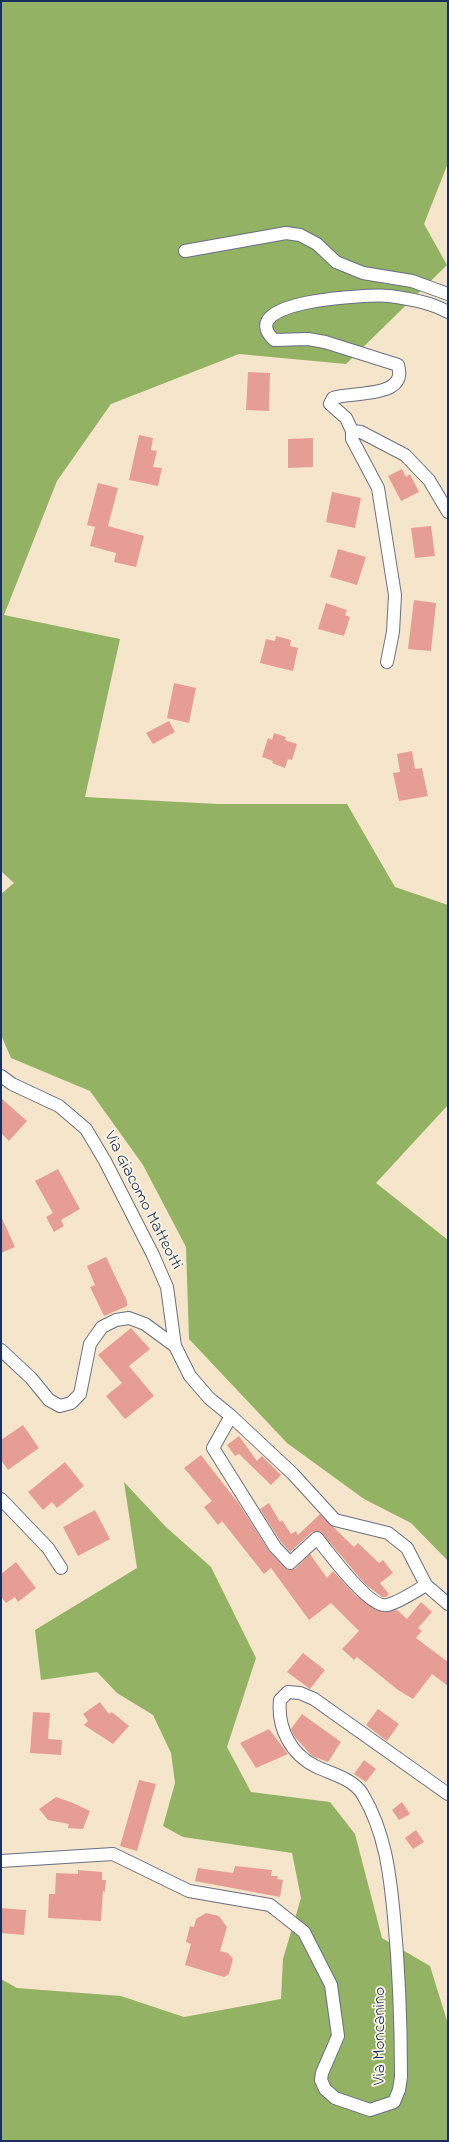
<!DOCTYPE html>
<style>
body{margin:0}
#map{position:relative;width:449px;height:2142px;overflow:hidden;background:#f5e6cb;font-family:"Indie Flower",sans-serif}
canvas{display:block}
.frame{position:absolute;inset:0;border:2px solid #1b2f5e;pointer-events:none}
</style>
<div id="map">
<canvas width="449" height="2142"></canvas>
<div class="frame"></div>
</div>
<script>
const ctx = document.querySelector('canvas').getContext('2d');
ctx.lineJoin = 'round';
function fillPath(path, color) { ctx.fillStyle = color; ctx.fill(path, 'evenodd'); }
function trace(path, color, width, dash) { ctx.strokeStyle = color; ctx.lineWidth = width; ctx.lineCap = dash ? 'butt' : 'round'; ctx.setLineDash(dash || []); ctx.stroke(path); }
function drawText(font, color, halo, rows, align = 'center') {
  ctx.font = font + ' "Indie Flower",sans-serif'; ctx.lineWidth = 3.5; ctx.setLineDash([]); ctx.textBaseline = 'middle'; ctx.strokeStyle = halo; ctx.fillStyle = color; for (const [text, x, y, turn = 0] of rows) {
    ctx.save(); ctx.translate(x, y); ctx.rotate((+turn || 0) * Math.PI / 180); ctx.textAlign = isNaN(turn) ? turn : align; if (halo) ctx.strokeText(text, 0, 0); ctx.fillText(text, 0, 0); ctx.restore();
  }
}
fillPath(new Path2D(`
 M1 1H448V163L424 224 447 265 346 364 239 354 111 404 57 481 4 615 120 639 85 797 218 804H347L395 887 448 905V1105L376 1183 448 1240V1561L411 1523 364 1499 287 1443 189 1339 186 1247 143 1165 90 1091 11 1058 1 1035V894L14 883 1 871Z
 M124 1482 166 1527 211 1567 256 1658 227 1747 251 1792 330 1802 355 1834 382 1938 430 1966 448 2024V2141H1V1979L17 1988 121 1996 184 2017 281 1999 283 1959 301 1898 292 1853 183 1837 163 1826 175 1783 171 1753 153 1715 117 1693 97 1672 41 1680 35 1630 137 1568Z`), '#93b264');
fillPath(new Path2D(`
 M248 372 270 373 269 411 246 410Z
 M139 435 153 438 151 450 157 451 153 467 162 468 158 486 129 480Z
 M313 438V467L288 468V439Z
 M402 469 406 477 410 474 419 492 401 501 388 476Z
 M98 483 118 488 108 526 144 536 136 567 114 562 116 553 90 546 95 527 87 525Z
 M332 492 361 498 355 528 326 522Z
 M431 526 435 556 415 558 411 528Z
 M338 549 366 557 357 585 330 577Z
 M414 600 436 603 431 651 408 649Z
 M326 603 347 610 345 615 350 617 344 636 318 629Z
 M276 636 291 640 290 646 298 648 293 671 260 663 266 639 275 641Z
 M174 683 196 688 189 723 167 718Z
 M169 721 175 732 153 744 146 733Z
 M274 733 286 737 285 740 297 744 292 760 288 759 285 768 272 763 273 761 262 757 268 738 272 740Z
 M412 751 415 769 422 768 428 796 399 801 393 773 400 772 397 754Z
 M1 1098 27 1121 9 1141 1 1133Z
 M58 1169 80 1209 61 1220 64 1226 54 1232 46 1217 53 1213 35 1181Z
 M1 1216 15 1247 1 1253Z
 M106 1257 127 1301V1306L104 1316 90 1287 95 1285 87 1266Z
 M131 1328 150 1349 129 1366 154 1396 125 1419 106 1396 122 1383 98 1355Z
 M23 1425 39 1448 8 1470 1 1460V1440Z
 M239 1436 257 1461 262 1456 281 1475 271 1485 239 1454 235 1456 227 1445Z
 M201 1455 239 1504 269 1551 285 1568 291 1570 295 1569 310 1554 327 1578 333 1571 355 1595 376 1610 386 1612 397 1610 407 1619 421 1602 432 1612 418 1628 422 1631 416 1638 448 1662V1686L432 1674 413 1699 398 1690 357 1657 354 1660 342 1649 359 1631 331 1603 309 1620 271 1568 264 1574 222 1521 218 1525 204 1507 212 1501 184 1468Z
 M65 1462 84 1486 57 1508 52 1502 43 1510 28 1492Z
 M269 1503 280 1522 282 1520 291 1534 296 1531 298 1535 320 1514 354 1547 358 1543 379 1563 383 1560 393 1573 380 1583 389 1594 386 1597H382L365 1584 320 1531 312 1532 290 1552 281 1542 260 1509Z
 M95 1510 110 1539 78 1556 63 1527Z
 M16 1562 36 1588 18 1602 15 1597 6 1603 1 1597V1574Z
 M303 1653 325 1670 310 1689 287 1672Z
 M100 1702 109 1714 112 1712 129 1726 113 1744 84 1725 88 1721 83 1714Z
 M378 1709 399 1724 387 1741 366 1725Z
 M33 1712 50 1713 48 1739 62 1740 61 1755 30 1753Z
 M302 1714 341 1742 328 1762 312 1756 294 1736 291 1729Z
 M269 1729 288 1754 256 1768 240 1743Z
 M364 1760 376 1769 366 1782 354 1774Z
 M139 1780 156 1784 137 1851 120 1846Z
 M56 1797 73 1803 90 1811 83 1829 68 1828 69 1824 48 1820 39 1809Z
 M402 1802 410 1814 399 1820 392 1810Z
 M416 1830 424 1842 413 1849 405 1838Z
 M235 1866 272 1870 271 1876H278L277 1879 283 1880 280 1897 195 1881 198 1868 233 1873Z
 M78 1870 102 1872V1880H106L105 1892 103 1891 101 1921 48 1918 49 1894H55L56 1873 78 1874Z
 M1 1908 26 1910 24 1935 1 1933Z
 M206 1913 219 1916 227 1927 220 1951 228 1953 233 1959 229 1974 224 1977 185 1965 191 1944 186 1942 190 1926 194 1927 196 1919Z`), '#e69e94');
const minor = new Path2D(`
 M185 251 286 233 300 235 317 244 336 262 363 273 412 281 448 294
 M352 431 346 418 330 404 333 398C353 391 408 399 398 365L325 342 308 339 274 340C232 300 371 294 389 296 411 299 429 302 448 312
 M387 662 393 632 395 595 378 488 352 439V431L361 432 405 455 429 480 448 512
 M1 1076 12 1084 59 1106 86 1129 105 1161 153 1255 167 1287 175 1346 190 1376 209 1398 231 1416 293 1474 335 1520 388 1533 407 1548 426 1585 448 1604
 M1 1350 31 1378 49 1400 60 1406 71 1403 80 1394 90 1344 102 1327 116 1320 129 1318 145 1324 175 1346
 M231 1416 213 1448 275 1547 290 1563 317 1538C328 1552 370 1609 387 1605 398 1603 416 1591 426 1585
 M1 1499 48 1548 61 1568
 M1 1861 113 1854 189 1891 270 1905 304 1932 331 1985 338 2036 322 2073 321 2080 325 2089 335 2098 370 2110 394 2102 399 2090 401 2077C401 2024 399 1970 394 1917 390 1874 385 1832 363 1795 354 1779 332 1774 317 1767 291 1755 277 1728 280 1700L288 1692 300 1693 314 1699 448 1794`);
trace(minor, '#676f84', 14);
trace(minor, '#fff', 12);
drawText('17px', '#1b2f5e', '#fcf5e5', [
 ["Via Giacomo Matteotti",142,1201,63],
 ["Via Moncanino",381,2036,-90]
]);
</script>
